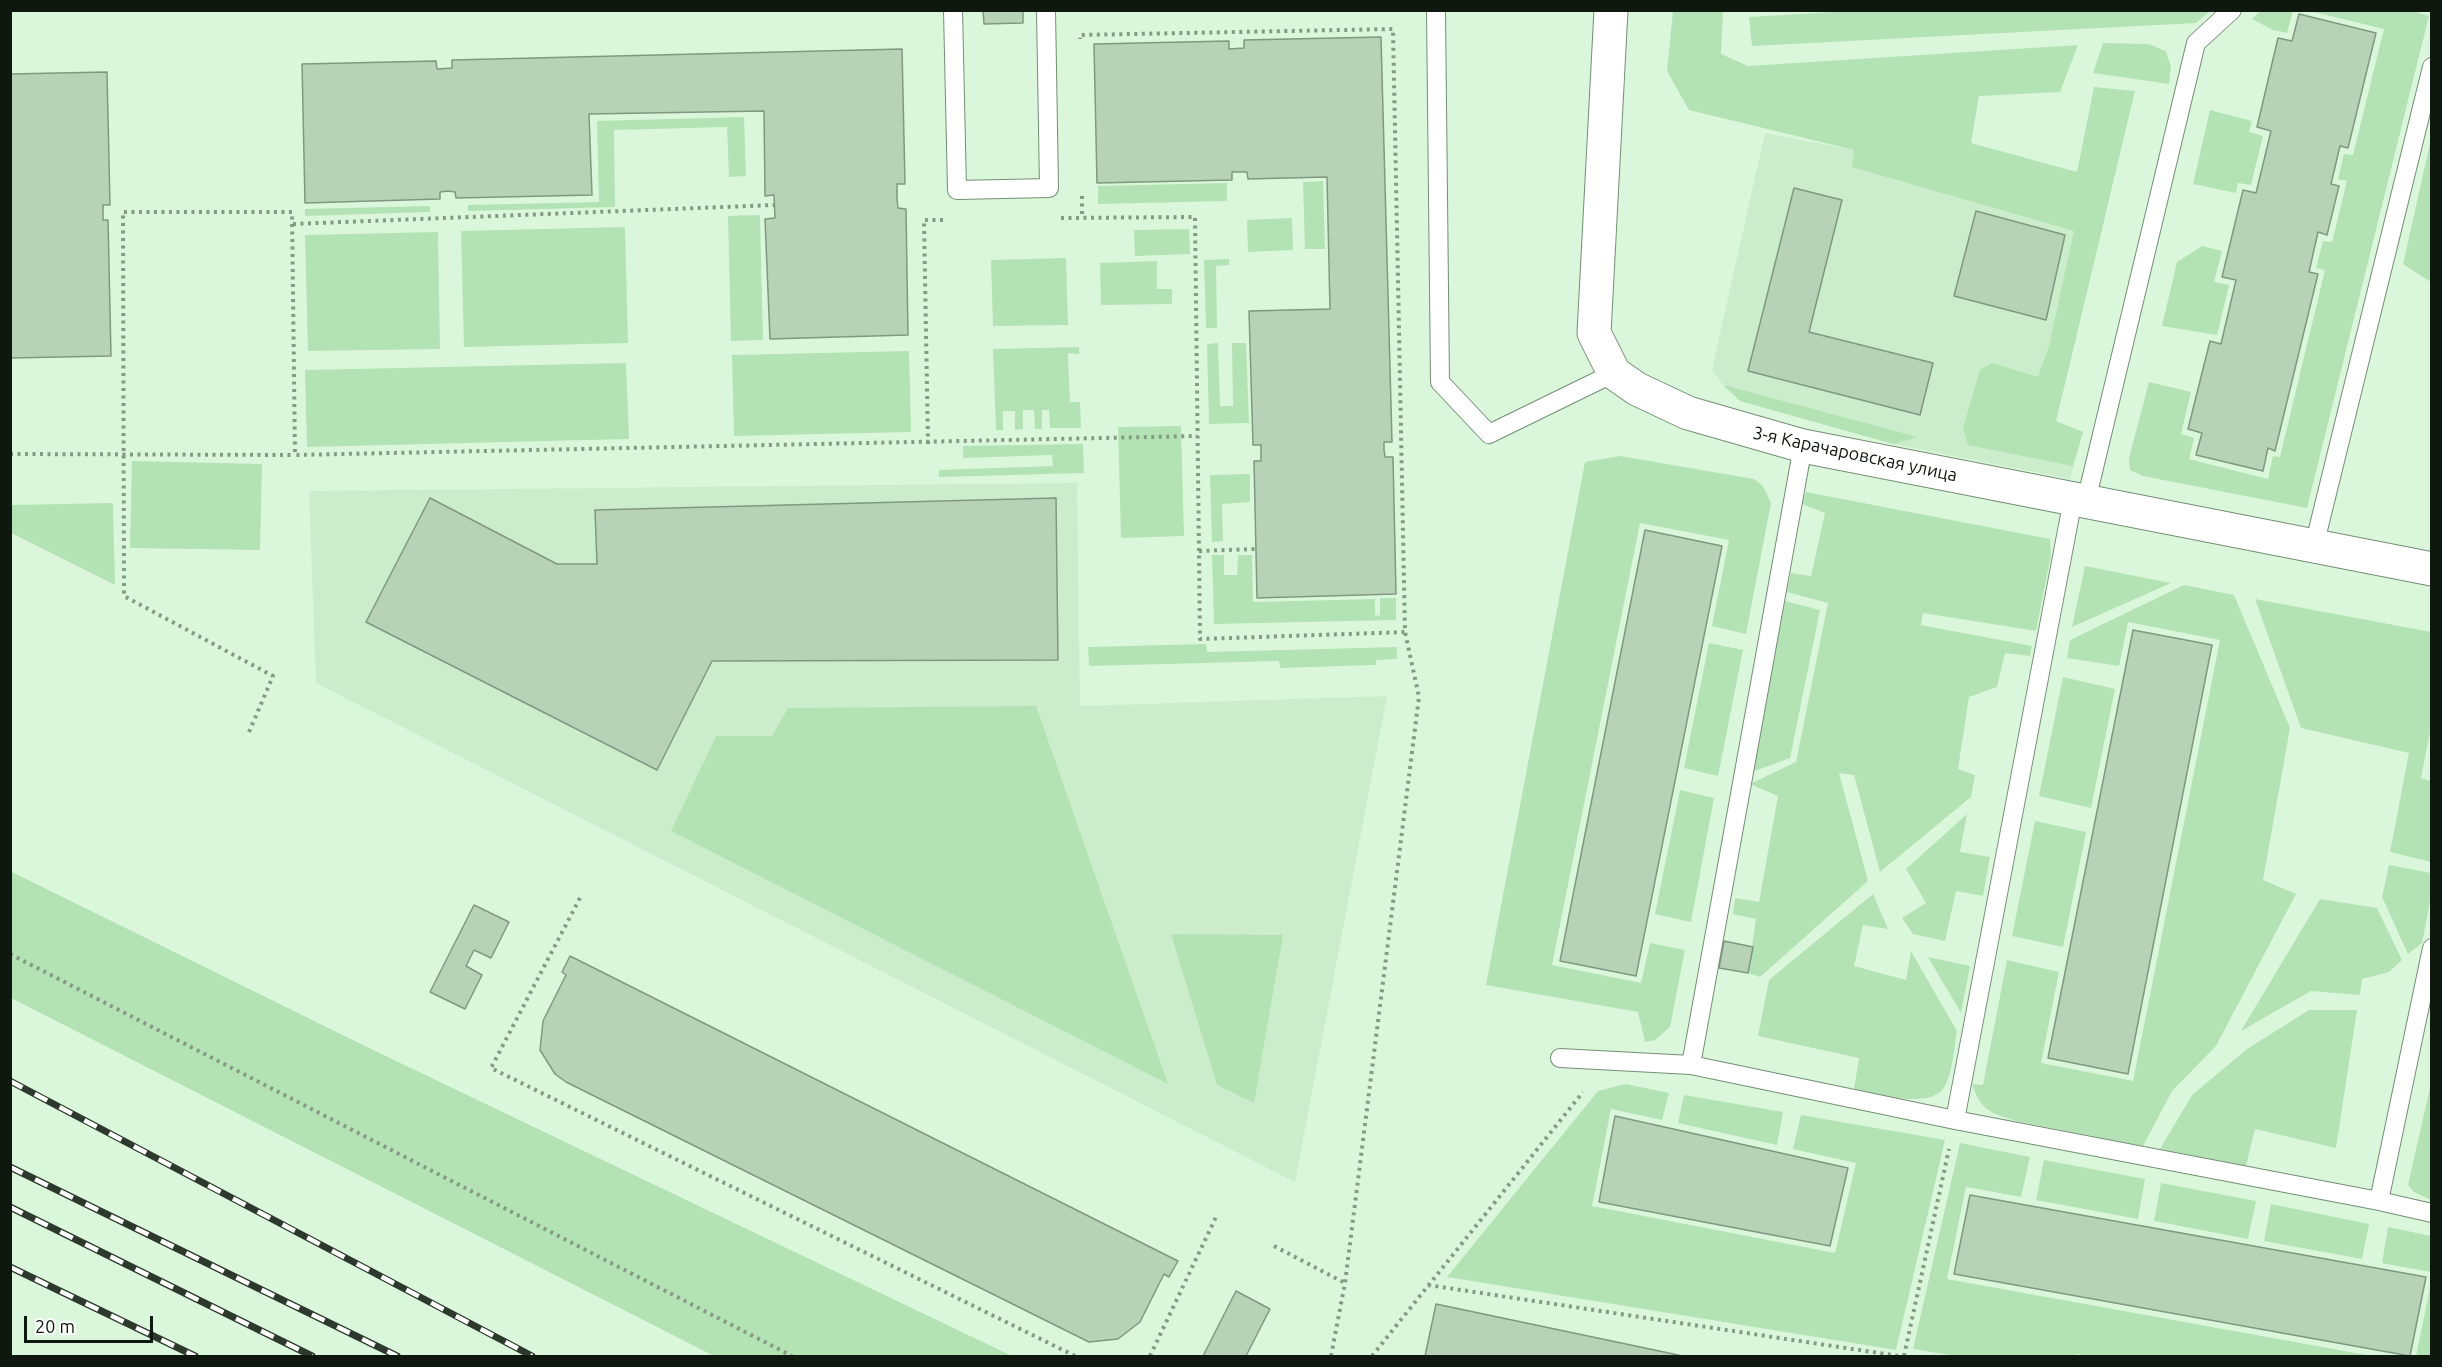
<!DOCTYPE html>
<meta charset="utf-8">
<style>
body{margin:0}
#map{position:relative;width:2442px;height:1367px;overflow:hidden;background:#dbf7db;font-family:Ubuntu,sans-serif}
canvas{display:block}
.frame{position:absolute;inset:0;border:12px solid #0e180e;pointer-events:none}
.scale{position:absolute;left:24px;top:1316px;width:129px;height:27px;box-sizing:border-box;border:3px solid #0e180e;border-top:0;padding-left:8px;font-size:18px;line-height:21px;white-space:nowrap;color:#0e180e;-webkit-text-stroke:4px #fff;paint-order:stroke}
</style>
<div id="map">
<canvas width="2442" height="1367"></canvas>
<div class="frame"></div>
<div class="scale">20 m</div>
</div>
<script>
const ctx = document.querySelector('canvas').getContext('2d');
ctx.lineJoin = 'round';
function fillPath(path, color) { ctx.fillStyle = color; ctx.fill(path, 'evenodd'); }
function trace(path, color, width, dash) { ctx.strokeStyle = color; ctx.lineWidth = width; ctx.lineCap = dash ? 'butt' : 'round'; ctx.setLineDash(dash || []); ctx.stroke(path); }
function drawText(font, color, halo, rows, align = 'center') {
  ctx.font = font + ' Ubuntu,sans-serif'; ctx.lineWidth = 4.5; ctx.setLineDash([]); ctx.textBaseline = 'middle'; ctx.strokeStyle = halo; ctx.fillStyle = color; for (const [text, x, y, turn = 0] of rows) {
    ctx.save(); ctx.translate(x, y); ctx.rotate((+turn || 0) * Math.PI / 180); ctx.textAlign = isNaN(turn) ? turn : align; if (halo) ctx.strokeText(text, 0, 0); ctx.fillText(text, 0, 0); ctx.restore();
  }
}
fillPath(new Path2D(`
 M1765 133 1854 150 2104 222 2056 421 2083 432 2070 479 1893 444 1740 401 1723 385 1712 370Z
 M1077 483 1080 706 1387 696 1295 1182 316 683 309 491Z`), '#ccedcc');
fillPath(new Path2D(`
 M2261 10 2293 11 2287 33 2273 30 2252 19Z
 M2410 10 2429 16 2307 508 2143 476 2130 470 2129 458 2149 382 2191 392 2181 434 2194 438 2189 459 2268 479 2273 456 2280 457 2325 270 2316 268 2323 241 2332 242 2347 181 2338 179 2344 154 2353 155 2384 29 2310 11Z
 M1673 11H1723L1721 54 1748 66 2078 45 2060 92 1979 96 1971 143 2077 172 2094 87 2135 91 2056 421 2083 432 2073 466 1968 445 1963 428 1980 370 1992 363 2038 377 2049 346 2074 231 1852 167 1854 150 1689 110 1667 71Z
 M1851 11 2210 10V11L2196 23 1752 46 1749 17Z
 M2103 43 2148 44 2166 51 2171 67 2169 84 2093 73Z
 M2210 110 2252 121 2249 132 2263 136 2251 185 2238 183 2236 193 2193 184Z
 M744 117 746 176 729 177 727 127 614 130 615 207 468 211V205L599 202 597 121Z
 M2431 139 2432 274 2429 281 2403 264Z
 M1323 181 1325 249H1305L1303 182Z
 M1227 183V201L1098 204V186Z
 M430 206V212L305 216V209Z
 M760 215 763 340 731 341 728 216Z
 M1292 218 1293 250 1248 252 1247 220Z
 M625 227 628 343 464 347 461 231Z
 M1189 229 1190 254 1135 256 1134 230Z
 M438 232 440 349 308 351 305 235Z
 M2202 246 2222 251 2214 282 2229 285 2217 335 2162 326 2177 262Z
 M1066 258 1068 325 993 326 991 260Z
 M1229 259V265L1216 266 1217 328H1206L1204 260Z
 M1157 261V289H1172V304L1101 305 1100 263Z
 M1218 343 1220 406H1233L1232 343H1246L1249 423 1209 424 1207 344Z
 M1079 347V354L1068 353V360L1070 402H1080L1081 428H1050L1049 410H1042V429H1035L1034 410H1023V429L1015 430V411H1003V430H996L993 349Z
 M909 351 911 432 734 436 732 355Z
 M626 363 629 439 307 447 305 370Z
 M1723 385 1918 437 1893 444 1740 401Z
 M1181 426 1184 536 1121 538 1118 427Z
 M1083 444 1084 473 939 477V470L1053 466 1052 455 963 458V446Z
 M1620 456 1754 479 1763 486 1771 503 1746 634 1712 626 1729 540 1640 523 1552 965 1641 983 1650 943 1685 950 1670 1027 1655 1040 1645 1042 1638 1012 1486 985 1585 462Z
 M132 461 262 464 260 550 130 548Z
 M1250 474V502L1222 504 1223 541 1212 542 1210 475Z
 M1806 492 2050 539 2051 555 2036 631 1923 613 1921 625 2032 646 2030 656 2005 653 1997 687 1969 697 1958 769 1975 775 1971 797 1880 872 1854 775 1839 773 1868 881 1760 977 1748 973 1756 919 1733 914 1735 898 1759 902 1778 796 1750 784 1796 762 1828 603 1787 592 1791 573 1811 576 1825 513 1802 504Z
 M113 503 115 585 11 533V505Z
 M1212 555H1224V575H1237L1238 555H1252L1253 602 1375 599V615L1380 616V598H1396V620L1214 624Z
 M2085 566 2171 583 2072 627Z
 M2184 585 2234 595 2290 728 2263 880 2296 894 2216 1046 2172 1091 2143 1146 2016 1121C1991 1113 1981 1111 1972 1084L1983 1085 2007 960 2059 972 2041 1063 2133 1081 2220 640 2128 622 2119 666 2067 658 2070 640Z
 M2255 599 2431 632V727L2421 778 2431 781V862L2390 852 2409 753 2301 728Z
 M1785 601 1820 610 1790 758 1752 772Z
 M1709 643 1743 650 1718 776 1684 768Z
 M1206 644 1207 652 1397 647V659L1376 660V665L1280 668 1279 661 1089 666 1088 647Z
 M2063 677 2115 689 2091 808 2039 796Z
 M1036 706 1168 1084 671 831 716 736H772L788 708Z
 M1680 790 1714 798 1691 922 1655 914Z
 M1967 814 1960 852 1990 857 1983 896 1956 891 1945 941 1913 934 1902 918 1926 903 1906 869Z
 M2035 821 2086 832 2063 947 2012 936Z
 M2389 865 2431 873V896L2422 943 2408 954 2382 897Z
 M10 871 369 1048 1012 1356H714L11 998Z
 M1873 894 1888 929 1863 925 1854 966 1906 980 1911 951 1957 1031C1954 1047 1953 1071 1945 1086 1931 1111 1877 1093 1854 1089L1859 1058 1758 1036 1769 980Z
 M2320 899 2377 908 2402 960 2389 972 2362 979 2360 995 2311 991 2241 1031Z
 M1171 934 1283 935 1254 1103 1217 1085Z
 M1928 957 1970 966 1961 1013Z
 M2309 1010H2357L2336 1148 2255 1129 2246 1166 2160 1149 2192 1095 2247 1049Z
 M2431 1083V1200L2414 1192 2408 1185Z
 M1626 1084 1669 1093 1662 1120 1611 1109 1592 1206 1835 1253 1856 1163 1793 1149 1801 1115 1945 1140 1896 1350 1447 1277 1598 1091Z
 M1684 1095 1783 1112 1777 1145 1678 1123Z
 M1960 1143 2030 1157 2021 1197 1966 1187 1947 1279 2372 1356H2086L2077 1354 2076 1356H1956L1913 1349Z
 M2044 1160 2145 1179 2138 1219 2036 1200Z
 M2161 1183 2256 1201 2248 1239 2154 1221Z
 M2271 1204 2369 1224 2362 1259 2264 1241Z
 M2388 1227 2431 1236V1272L2382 1263Z
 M2431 1283V1356H2416Z`), '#b3e3b4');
const building = new Path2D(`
 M983 10H1023V23L984 24Z
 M2299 14 2376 33 2348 148 2340 146 2331 184 2339 186 2327 235 2318 232 2309 272 2318 274 2275 451 2268 448 2263 471 2196 455 2202 433 2188 429 2210 341 2221 344 2236 280 2222 277 2243 190 2256 193 2271 131 2257 127 2278 38 2292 41Z
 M1381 37 1392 442H1384V449L1385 457H1393L1396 594 1257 598 1254 461H1261V445H1253L1249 311 1330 309 1327 177 1248 179 1247 172H1232V180L1097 183 1094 44 1229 41V49L1244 48V40Z
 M902 49 905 184H897V199L898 208 906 209 908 335 770 339 765 219 775 218 774 195 765 196 764 111 589 114 592 195 456 198 455 192 448 191 440 192V199L305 203 302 64 436 61 437 69 452 68V60Z
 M107 72 110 205H103V220H108L111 356 10 358V74Z
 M1794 188 1842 200 1809 332 1933 363 1920 415 1748 371Z
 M1976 211 2065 235 2046 320 1954 296Z
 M430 498 557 564H597L595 510 1056 498 1058 660 712 661 657 770 366 622Z
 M1645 530 1722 546 1636 976 1560 961Z
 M2133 630 2212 645 2128 1074 2048 1058Z
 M474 905 509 922 491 958 474 950 466 966 482 975 465 1009 430 992Z
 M1724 941 1753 947 1748 973 1719 968Z
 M570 956 1178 1261 1169 1277 1164 1274 1140 1322 1118 1339 1089 1342 566 1082 555 1074 540 1050 543 1021 566 975 562 972Z
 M1615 1116 1848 1168 1830 1246 1599 1202Z
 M1970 1195 2426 1277 2410 1356 1954 1274Z
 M1236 1291 1270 1309 1246 1356H1203Z
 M1436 1304 1683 1356H1425Z`);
fillPath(building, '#b7d2b7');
trace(building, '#7f9980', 1.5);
const lane = new Path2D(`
 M953 10 957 190 1049 188 1046 10
 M1436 10 1440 382 1489 434 1614 373
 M2086 501 2196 43 2232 10
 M2314 546 2432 67
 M1560 1058 1691 1065 1955 1120 2379 1201 2432 1213
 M1691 1065 1803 446
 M1955 1120 2073 499
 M2379 1201 2432 948`);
const street = new Path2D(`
 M1611 10 1594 333 1614 373 1637 389 1688 413 1803 446 2432 569`);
trace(lane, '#758e76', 20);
trace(street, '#758e76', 35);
trace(new Path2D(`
 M1082 196V218
 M1061 218 1195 217 1200 639 1405 632 1393 29 1080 35V39
 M293 224 774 205
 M928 444 924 220H943
 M10 454 295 455
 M1199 551 1255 549
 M249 732 273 676 124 596 123 212H292L295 455 1197 436
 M580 898 491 1068 1075 1356
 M10 954 792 1356
 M1274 1246 1345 1283
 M1428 1285 1899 1356
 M1150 1356 1216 1217
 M1331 1356 1345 1283 1419 697 1405 632
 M1372 1356 1583 1092
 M1904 1356 1949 1149`), '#859a85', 4, [3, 4.5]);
trace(lane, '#fff', 18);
trace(street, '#fff', 33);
const rail = new Path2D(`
 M10 1081 532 1356
 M10 1167 397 1356
 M10 1207 312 1356
 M10 1267 195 1356`);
trace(rail, '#2c392c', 7);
trace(rail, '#fff', 4.5, [14]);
drawText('18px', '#0e180e', '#fff', [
 ["3-я Карачаровская улица",1855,454,12]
]);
</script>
